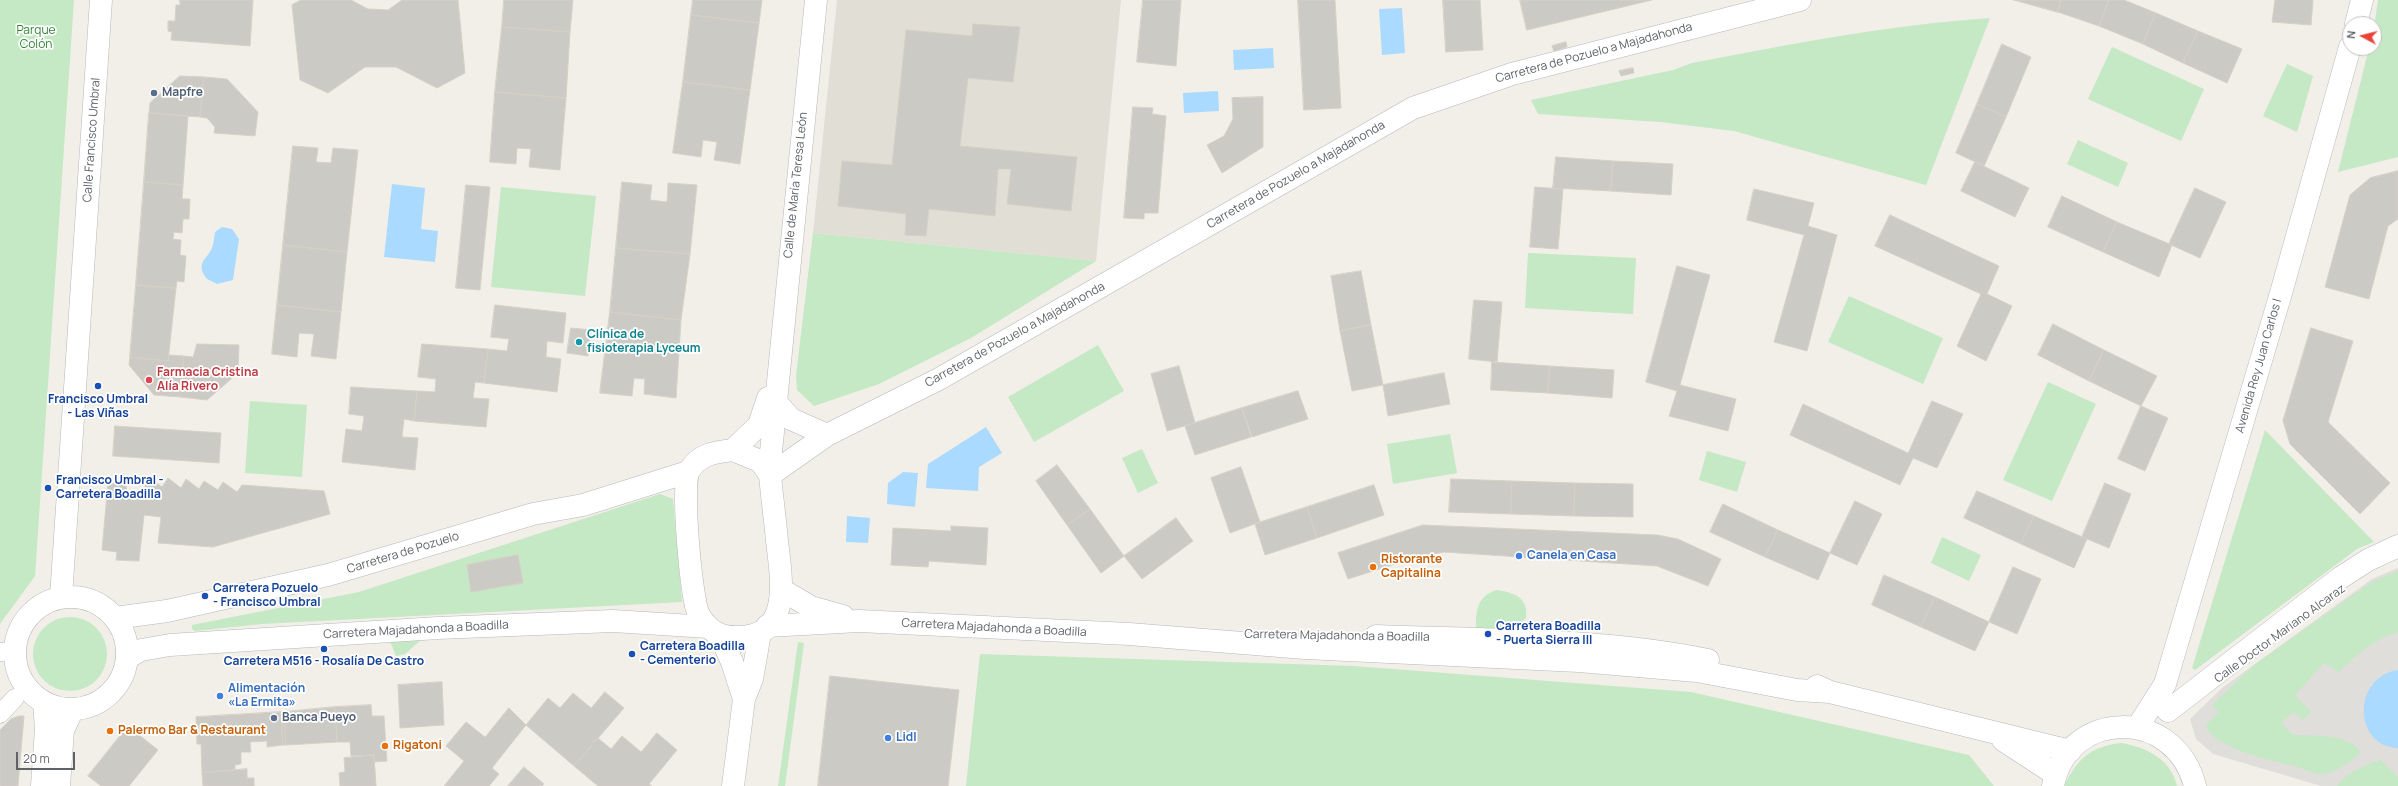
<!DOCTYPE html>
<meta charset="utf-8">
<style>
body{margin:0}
#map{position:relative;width:2398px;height:786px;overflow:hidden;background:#f1efe8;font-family:Manrope,sans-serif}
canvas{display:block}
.north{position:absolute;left:2342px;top:16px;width:40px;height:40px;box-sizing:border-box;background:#fff;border:1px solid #bfc1c3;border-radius:50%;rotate:277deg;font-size:11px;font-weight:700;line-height:16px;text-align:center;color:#5f6368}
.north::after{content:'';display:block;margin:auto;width:14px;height:18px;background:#ea4335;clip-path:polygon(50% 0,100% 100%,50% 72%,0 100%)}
.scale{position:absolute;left:16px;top:752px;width:59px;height:18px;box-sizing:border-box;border:2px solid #5f6368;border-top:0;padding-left:5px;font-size:12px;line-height:14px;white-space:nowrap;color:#5f6368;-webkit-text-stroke:3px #fff;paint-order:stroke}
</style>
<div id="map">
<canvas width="2398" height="786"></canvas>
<div class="north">N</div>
<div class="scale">20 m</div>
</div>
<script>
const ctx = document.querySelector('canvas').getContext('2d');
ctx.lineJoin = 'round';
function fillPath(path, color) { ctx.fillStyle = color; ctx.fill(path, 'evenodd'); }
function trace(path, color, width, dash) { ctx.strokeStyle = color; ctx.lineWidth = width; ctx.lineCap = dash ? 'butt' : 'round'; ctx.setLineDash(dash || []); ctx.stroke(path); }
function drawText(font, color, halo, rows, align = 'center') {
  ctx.font = font + ' Manrope,sans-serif'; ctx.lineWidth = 3.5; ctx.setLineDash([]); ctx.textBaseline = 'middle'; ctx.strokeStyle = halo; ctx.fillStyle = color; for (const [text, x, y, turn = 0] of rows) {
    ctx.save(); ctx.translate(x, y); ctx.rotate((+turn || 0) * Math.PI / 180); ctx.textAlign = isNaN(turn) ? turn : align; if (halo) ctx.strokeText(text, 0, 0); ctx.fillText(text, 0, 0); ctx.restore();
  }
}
fillPath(new Path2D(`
 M2398 568V786H2321L2213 754 2196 739 2190 719 2222 688 2372 579Z`), '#e0deda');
fillPath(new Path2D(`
 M837 0H1121L1096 261 813 233Z`), '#e1ded6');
fillPath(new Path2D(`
 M0 0H74L35 576 0 624Z
 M2378 0H2398V157L2338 172 2369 48H2374V27Z
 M1990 18 1926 185 1734 131 1660 122 1538 114 1531 100 1673 70 1692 63C1791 44 1889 25 1990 18Z
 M2112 47 2204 89 2181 141 2088 99Z
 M2287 64 2313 76 2297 132 2263 116Z
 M2078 140 2128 163 2118 187 2067 164Z
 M501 187 596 196 585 296 491 287Z
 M813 233 1096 261 971 338 879 384 814 406 797 390 796 376Z
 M1528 253 1636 258 1633 314 1525 308Z
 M1849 296 1943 338 1923 384 1828 342Z
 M1098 345 1124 391 1034 442 1008 397Z
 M2048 382 2096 404 2052 501 2003 480Z
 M250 401 307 405 302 477 245 473Z
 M2265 430 2374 542 2357 549 2195 670 2192 668Z
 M1450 434 1457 473 1393 484 1387 444Z
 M1142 449 1158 483 1138 493 1122 458Z
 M1707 451 1746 462 1737 492 1699 480Z
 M660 494 673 499 682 602 262 624 195 631 192 629V625L359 592Z
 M1942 537 1981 555 1969 581 1931 563Z
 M2398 571V632C2374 639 2356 655 2339 672L2324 663 2295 695 2311 712 2303 720 2293 712 2281 723 2293 735C2315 736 2347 733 2361 752 2354 760 2333 774 2322 774 2314 774 2303 769 2295 766 2274 761 2212 748 2206 725L2219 712 2212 705 2254 665 2373 581Z
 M1496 590C1513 592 1529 597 1526 618L1512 630 1476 628C1476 610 1477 597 1496 590Z
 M33 654a37 37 0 1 1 74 0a37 37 0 1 1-74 0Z
 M421 640 405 654 396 656 390 641Z
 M798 642 804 643 785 786H778Z
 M980 654 1354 666 1691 692 1969 755 1994 786H966Z
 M2121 743C2146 747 2171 759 2177 786H2064C2078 758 2090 747 2121 743Z
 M2381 760 2398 777V786H2337C2346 773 2366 764 2381 760Z`), '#c5e8c5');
fillPath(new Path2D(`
 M1402 8 1405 53 1382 55 1379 9Z
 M1273 48 1274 68 1234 70 1233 50Z
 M1218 91 1219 111 1184 113 1183 93Z
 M392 184 425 188 421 229 438 231 435 262 384 257Z
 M222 227 232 229 239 239 233 280 217 284 207 279C195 263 206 261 212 248 214 243 214 237 215 232Z
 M986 427 1002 453 979 467 978 491 926 488 928 464Z
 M903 472 918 473 915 507 887 504 888 483Z
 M847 516 870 518 868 543 846 542Z
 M2398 670V748C2354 747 2351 677 2398 670Z`), '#aadaff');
const building = new Path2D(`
 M180 0H253L250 46 171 40 172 32 168 31V21H175L176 5H180Z
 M301 0H351L368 9 388 10 402 0H458L465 73 437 88 396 67H365L328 93 300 80 292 5Z
 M504 0H573L570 32 502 27Z
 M693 0H762L759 23 691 15Z
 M1143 0H1181L1176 66 1137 62Z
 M1298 0H1335L1341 108 1304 110Z
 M1443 0H1480L1483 50 1446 52Z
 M1520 0H1652L1527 30Z
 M2014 0H2061L2058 12Z
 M2061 0H2109L2099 26 2058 12Z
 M2109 0H2124L2156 13 2143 44 2099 26Z
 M2313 0 2311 25 2272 22 2275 0Z
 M2156 13 2198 31 2183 63 2143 44Z
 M691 15 759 23 750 90 683 82Z
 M973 24 1020 27 1013 82 968 78 960 146 1077 157 1071 211 1007 204 1011 169H998L995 216 929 209 926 236 905 235 906 214 838 206 842 161 892 165 906 30 972 36Z
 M502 27 570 32 566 98 495 92Z
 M2198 31 2242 49 2227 83 2183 63Z
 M1566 42 1567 47 1554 51 1552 46Z
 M2002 44 2031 57 2006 117 1977 104Z
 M1633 68 1634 73 1621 76 1619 71Z
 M180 76 204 77 200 117 149 113 150 103Z
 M204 77 227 79 258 112 255 136 214 133 215 127 207 118 200 117Z
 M683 82 750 90 740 164 714 160 717 142 703 140 701 157 673 153Z
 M495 92 566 98 560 170 529 167 531 149 517 148 516 164 490 162Z
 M1263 97V147L1222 173 1207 145 1224 136 1233 119 1232 98Z
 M1977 104 2006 117 1984 166 1956 153Z
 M1133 107 1153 108 1152 114 1166 116 1158 213H1144V219L1124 218Z
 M149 113 188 116 183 185 144 182Z
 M293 146 318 148 316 162 331 163 333 148 358 150 347 252 283 245Z
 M1556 157 1613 161 1611 191 1553 188Z
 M1613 161 1673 164 1671 195 1611 191Z
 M1975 162 2029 188 2015 217 1961 191Z
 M2398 171V219L2388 226 2369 299 2325 287 2350 195 2370 178Z
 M144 182 183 185 182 199H190L189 219H183L182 233 174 232 173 239 181 240 180 255 186 256 184 282 177 281 176 288 136 285Z
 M622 182 652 185 650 200 667 202 668 183 697 185 690 254 616 248Z
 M466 185 490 187 480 290 456 288Z
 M1535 187 1563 189 1558 249 1530 247Z
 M2195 188 2226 202 2200 258 2169 244Z
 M1754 189 1814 203 1808 226 1837 235 1807 351 1774 342 1804 235 1747 220Z
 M2062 196 2117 222 2103 252 2048 227Z
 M1890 215 1999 266 1987 294 2012 306 1986 361 1957 346 1981 294 1875 246Z
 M2117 222 2172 245 2159 277 2103 252Z
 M283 245 347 252 341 312 277 305Z
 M616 248 690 254 681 320 610 312Z
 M1677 266 1710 275 1680 385 1736 399 1728 431 1669 416 1677 391 1646 382Z
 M1361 271 1371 325 1340 331 1331 276Z
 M136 285 176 288 168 361 130 357Z
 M1474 300 1502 302 1497 362 1469 359Z
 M277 305 341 312 336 359 311 356 314 334 299 333 297 357 272 354Z
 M495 305 566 313 563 343 547 341 546 357 561 359 557 392 484 383 488 349 507 351 509 339 491 337Z
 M610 312 681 320 676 398 644 394 645 379 634 378 632 396 600 393Z
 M2053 324 2104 350 2089 381 2038 355Z
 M1371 325 1383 385 1352 391 1340 331Z
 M571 328 591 330 588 356 567 353Z
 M2311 328 2353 341 2328 422 2390 483 2360 514 2290 444 2283 421Z
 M197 344 239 345 238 373 207 400 180 397 184 356 193 357Z
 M422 344 488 349 484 383 475 382 473 398 489 399 486 427 414 421 417 391 435 392 436 379 418 377Z
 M2104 350 2157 376 2141 406 2089 381Z
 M169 355 184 356 180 397 154 395 129 365 130 357 168 361Z
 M1492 362 1550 366 1548 393 1491 390Z
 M1179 366 1195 423 1167 431 1151 374Z
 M1550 366 1614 370 1612 398 1548 393Z
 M1444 373 1450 404 1388 416 1383 385Z
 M351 387 417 391 414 421 404 419 402 437 418 438 415 470 342 462 346 429 362 431 364 416 349 414Z
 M1298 391 1308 419 1252 437 1242 408Z
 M1932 401 1963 414 1937 468 1913 458 1900 485 1790 435 1803 404 1908 453Z
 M2141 406 2168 418 2145 471 2118 459Z
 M1242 408 1251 437 1195 455 1185 426Z
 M115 426 221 433 219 463 113 456Z
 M1057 465 1090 509 1067 525 1036 481Z
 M1241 467 1260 522 1230 533 1211 478Z
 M149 477 162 487 168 478 181 488 186 479 199 489 204 481 218 490 223 482 237 492 242 485 324 491 330 514 213 547 158 543 161 517 144 515 139 561 116 560 117 552 102 550 108 483 126 484 127 495 144 496 145 485Z
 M1451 479 1512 481 1511 514 1449 512Z
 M1512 481 1575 483 1574 516 1511 514Z
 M1575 483 1633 484V517L1574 516Z
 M2105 483 2131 494 2109 548 2082 537Z
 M1374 485 1384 515 1317 538 1307 507Z
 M1977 491 2034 516 2021 544 1964 518Z
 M1855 501 1882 514 1857 565 1830 553Z
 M1723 504 1778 530 1765 557 1710 532Z
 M1307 507 1317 538 1265 555 1255 524Z
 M1090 509 1124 556 1101 573 1067 525Z
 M2034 516 2087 539 2074 568 2021 544Z
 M1176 518 1193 541 1142 579 1124 556Z
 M1423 525 1657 535 1678 539 1721 559 1708 586 1657 566 1444 552 1417 557 1348 579 1338 553Z
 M951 526 988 528 986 565 929 561 928 567 891 565 893 528 951 531Z
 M1778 530 1830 553 1818 580 1765 557Z
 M518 555 523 583 471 592 467 565Z
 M2013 567 2041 579 2017 634 1989 622Z
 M1884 575 1935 597 1921 627 1872 605Z
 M1935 597 1989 622 1975 651 1921 627Z
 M830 676 959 690 948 786H818Z
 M442 682 444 725 400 728 398 685Z
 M605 692 624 708 574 766 526 725 548 698 560 708 573 693 591 708Z
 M371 705 372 716H384L387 761 374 762V755L351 756 350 742H337L335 707Z
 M335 707 337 742 286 745 284 712Z
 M509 708 526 725 492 768 499 774 489 786H444L464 761 446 746 466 722 485 737Z
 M281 712 283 745 267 747V741L250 742 251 752H241V764L235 765V770L202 773 201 744H197L196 717Z
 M281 712H284L286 745H283Z
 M19 716H24L18 786H0V730L11 719Z
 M128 726 158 750 129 786H101L88 776Z
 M657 733 677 750 649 784 652 786H598L574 766 598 738 611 749 622 736 641 752Z
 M374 755 376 786H340L339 773 345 772 344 758Z
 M524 767 544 784 542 786H508Z
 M247 769V778H254V786H203L202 773Z`);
fillPath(building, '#cccac5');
trace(building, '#d6d1c6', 1);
const pedestrian = new Path2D(`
 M0 652 15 651
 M0 714 15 698`);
const minor = new Path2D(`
 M2356 24 2362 0
 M776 402 791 419 827 435
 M733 450 760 461 770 475C772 497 775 519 777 541 781 577 793 636 739 637 721 638 708 631 699 615 691 600 681 484 689 471 699 454 715 452 733 450Z
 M733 450 759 425 768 398
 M769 472 816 0
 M770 475 827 435 939 379 1413 108 1512 74 1800 0
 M782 590 811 607 843 616
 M61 597 101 0
 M15 653a56 56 0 1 1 112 0a56 56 0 1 1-112 0Z
 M115 618 167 611 328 575 533 514 583 505 688 472
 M767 626 859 621 1129 634 1305 648 1579 661 1697 671 1797 690 1830 692
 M720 635 732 662 744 699
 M1376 636C1487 640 1600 638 1708 660
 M127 658 141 650 170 645 438 628 613 621 708 627
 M1817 686 1830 692 2070 751
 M2168 711 2340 578 2368 560 2398 546
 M2137 728 2165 684 2281 293 2350 47
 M2003 740 2055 774
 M42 786 46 729 44 702
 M59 786 63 730 73 709
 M733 786 744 699 752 679 760 633
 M2053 786C2067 709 2175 706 2195 786`);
trace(pedestrian, '#b5b8bc', 19);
trace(minor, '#b5b8bc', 23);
trace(pedestrian, '#fff', 18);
trace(minor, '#fff', 22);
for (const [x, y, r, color] of [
 [154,93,4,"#5c6f8a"],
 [579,342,4,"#0f9aa8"],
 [149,380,4,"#e0444e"],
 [98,386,4,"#1a4fb4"],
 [48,488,4,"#1a4fb4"],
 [1519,556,4,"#3f7fe0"],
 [1373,567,4,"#e8710a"],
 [205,596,4,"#1a4fb4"],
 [1488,634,4,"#1a4fb4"],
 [324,649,4,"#1a4fb4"],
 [632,654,4,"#1a4fb4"],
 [220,696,4,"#3f7fe0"],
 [274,718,4,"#5c6f8a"],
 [110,731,4,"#e8710a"],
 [888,738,4,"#3f7fe0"],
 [385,746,4,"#e8710a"]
]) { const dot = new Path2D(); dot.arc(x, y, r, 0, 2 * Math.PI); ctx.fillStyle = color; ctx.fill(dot); trace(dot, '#fff', 1.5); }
drawText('12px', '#348238', '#fff', [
 ["Parque",36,31],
 ["Colón",36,45]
]);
drawText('12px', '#5f6368', '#fff', [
 ["Carretera de Pozuelo a Majadahonda",1594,53,-15],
 ["Calle Francisco Umbral",92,140,-86],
 ["Carretera de Pozuelo a Majadahonda",1296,175,-30],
 ["Calle de María Teresa León",796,185,-84],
 ["Carretera de Pozuelo a Majadahonda",1015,335,-29],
 ["Avenida Rey Juan Carlos I",2259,366,-74],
 ["Carretera de Pozuelo",403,553,-17],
 ["Carretera Majadahonda a Boadilla",994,628,3],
 ["Carretera Majadahonda a Boadilla",416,630,-3],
 ["Calle Doctor Mariano Alcaraz",2280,634,-36],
 ["Carretera Majadahonda a Boadilla",1337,636,1]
]);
drawText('bold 12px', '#4e5e75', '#fff', [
 ["Mapfre",162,93],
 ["Banca Pueyo",282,718]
], 'left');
drawText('bold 12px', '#0d838f', '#fff', [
 ["Clínica de",587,335],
 ["fisioterapia Lyceum",587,349]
], 'left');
drawText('bold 12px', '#be3a42', '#fff', [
 ["Farmacia Cristina",157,373],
 ["Alía Rivero",157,387]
], 'left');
drawText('bold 12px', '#164399', '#fff', [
 ["Francisco Umbral",98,400,"center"],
 ["- Las Viñas",98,414,"center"],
 ["Francisco Umbral -",56,481],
 ["Carretera Boadilla",56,495],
 ["Carretera Pozuelo",213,589],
 ["- Francisco Umbral",213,603],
 ["Carretera Boadilla",1496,627],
 ["- Puerta Sierra III",1496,641],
 ["Carretera Boadilla",640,647],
 ["- Cementerio",640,661],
 ["Carretera M516 - Rosalía De Castro",324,662,"center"]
], 'left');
drawText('bold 12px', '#366cbe', '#fff', [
 ["Canela en Casa",1527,556],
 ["Alimentación",228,689],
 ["«La Ermita»",228,703],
 ["Lidl",896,738]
], 'left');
drawText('bold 12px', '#c56008', '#fff', [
 ["Ristorante",1381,560],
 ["Capitalina",1381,574],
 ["Palermo Bar & Restaurant",118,731],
 ["Rigatoni",393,746]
], 'left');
</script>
